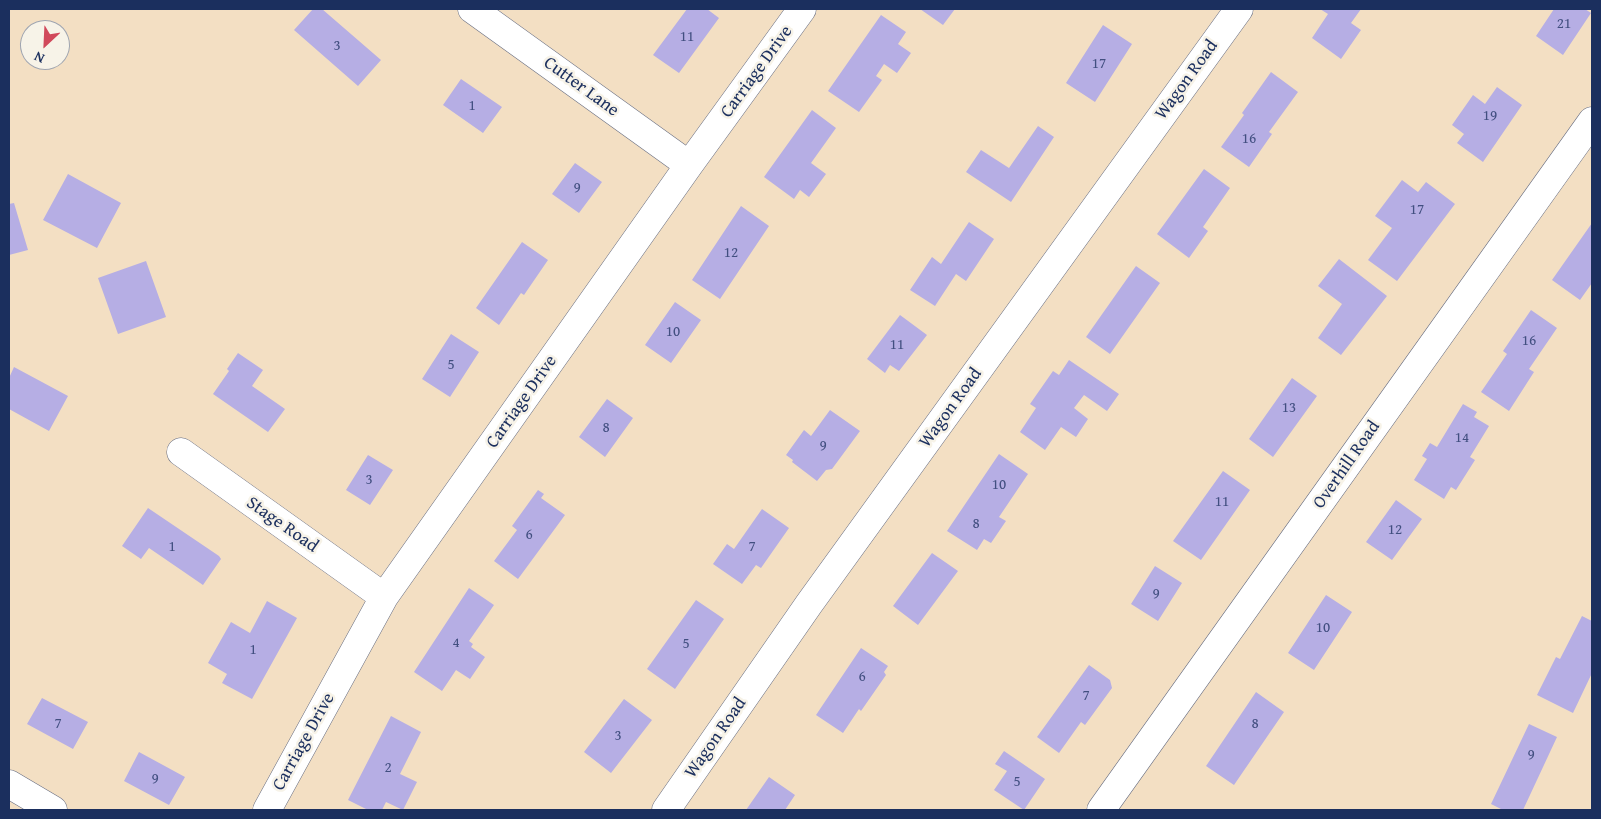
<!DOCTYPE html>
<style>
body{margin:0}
#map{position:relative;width:1601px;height:819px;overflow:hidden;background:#f3dfc3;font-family:"Gentium Book Plus",serif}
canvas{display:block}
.frame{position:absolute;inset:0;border:10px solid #1b2f5e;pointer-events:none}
.north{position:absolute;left:20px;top:20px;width:50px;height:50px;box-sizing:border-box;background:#f7f3e8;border:1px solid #9fa5b1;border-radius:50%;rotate:205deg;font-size:14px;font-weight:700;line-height:20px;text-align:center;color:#1b2f5e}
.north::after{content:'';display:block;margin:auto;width:18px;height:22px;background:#d1495b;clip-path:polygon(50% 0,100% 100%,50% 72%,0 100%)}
</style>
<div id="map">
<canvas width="1601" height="819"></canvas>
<div class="frame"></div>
<div class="north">N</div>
</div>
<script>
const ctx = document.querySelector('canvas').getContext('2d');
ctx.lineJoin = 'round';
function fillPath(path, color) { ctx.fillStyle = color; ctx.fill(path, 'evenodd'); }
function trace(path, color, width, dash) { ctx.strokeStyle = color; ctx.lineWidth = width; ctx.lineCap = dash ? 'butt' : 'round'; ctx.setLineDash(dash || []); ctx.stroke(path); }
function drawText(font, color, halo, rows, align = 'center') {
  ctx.font = font + ' "Gentium Book Plus",serif'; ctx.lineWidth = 5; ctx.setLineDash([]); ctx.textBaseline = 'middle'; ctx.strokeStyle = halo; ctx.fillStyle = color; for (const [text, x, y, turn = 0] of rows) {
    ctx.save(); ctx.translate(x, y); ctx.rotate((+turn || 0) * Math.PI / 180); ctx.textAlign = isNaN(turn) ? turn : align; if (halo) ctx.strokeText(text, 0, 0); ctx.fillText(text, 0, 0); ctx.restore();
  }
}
fillPath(new Path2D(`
 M313 9H322L381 60 358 86 294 30Z
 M687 9H707L719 18 679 73 653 55Z
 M920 9H955L943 25Z
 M1320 9H1361L1351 23 1361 30 1341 59 1312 38 1328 14Z
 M1554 9H1585L1591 13 1563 55 1536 36Z
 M881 15 906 32 898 44 911 53 897 73 884 64 876 76 882 80 859 112 828 91Z
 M1103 25 1132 44 1095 102 1066 83Z
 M1271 72 1298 92 1269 132 1272 134 1249 167 1221 147 1244 115 1242 113Z
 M461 79 502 107 483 133 443 105Z
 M1497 87 1522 105 1483 162 1457 143 1464 134 1452 125 1473 95 1485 104Z
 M812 110 836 128 811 163 826 174 809 197 800 190 794 199 764 177Z
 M1038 126 1054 137 1011 202 966 172 981 150 1009 168Z
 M575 163 602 182 579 213 552 194Z
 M1204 169 1230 188 1203 227 1208 231 1189 258 1157 234Z
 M68 174 121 203 97 248 43 220Z
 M1402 180 1418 192 1426 182 1455 204 1397 281 1368 260 1392 228 1375 216Z
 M14 203 28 250 9 255V204Z
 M741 206 769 226 720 299 692 280Z
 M969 222 994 239 966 281 956 274 935 306 910 290 932 257 941 264Z
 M1592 223V283L1580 300 1552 280Z
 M522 242 548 260 524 295 521 293 499 325 476 308Z
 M1339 259 1387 296 1341 355 1318 338 1342 304 1318 286Z
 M146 261 166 317 118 334 98 278Z
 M1136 266 1160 283 1110 354 1086 337Z
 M675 302 701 320 671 363 645 345Z
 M1531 310 1557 328 1529 369 1534 372 1509 411 1481 392 1507 354 1503 351Z
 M900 315 927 335 899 371 890 365 885 373 867 359Z
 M451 334 479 352 450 397 422 379Z
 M238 353 263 370 252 386 285 409 268 432 213 394 229 371 227 369Z
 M1069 360 1119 394 1107 411 1084 395 1074 408 1088 419 1076 437 1061 427 1045 450 1020 432 1036 408 1030 404 1053 371 1059 375Z
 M14 367 68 396 49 431 9 409V378Z
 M1292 378 1317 396 1273 457 1249 439Z
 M607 399 633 418 605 457 579 437Z
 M1463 404 1477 412 1474 417 1489 426 1470 457 1475 460 1456 490 1451 487 1444 499 1414 480 1427 459 1422 456 1430 443 1437 447Z
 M830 410 860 431 832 469 826 470 817 481 792 462 793 460 786 455 804 430 811 436Z
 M999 454 1028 474 999 517 1006 521 991 543 984 539 977 550 947 531Z
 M368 455 393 470 370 505 346 490Z
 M1223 471 1250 490 1201 560 1173 541Z
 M538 490 544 494 541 498 565 515 518 579 494 561 517 530 512 526Z
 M1396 500 1422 519 1392 560 1366 542Z
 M148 508 219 556 221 559 203 585 149 548 141 559 122 546Z
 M762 509 789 528 761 568 756 565 742 584 713 564 727 544 734 549Z
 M932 553 958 571 918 625 893 606Z
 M1155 566 1182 583 1158 621 1131 604Z
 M469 588 494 605 469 641 473 644 471 647 485 657 470 679 456 670 442 691 414 672Z
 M1326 595 1352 612 1314 670 1288 653Z
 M696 600 724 619 675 689 647 669Z
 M267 601 297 618 252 699 222 683 227 674 208 663 231 622 250 633Z
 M1582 616 1592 621V673L1573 713 1537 695 1556 657 1560 659Z
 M861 648 888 666 884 672 886 675 861 711 859 709 843 733 816 715Z
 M1089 665 1110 680 1112 688 1085 725 1081 722 1059 753 1037 737Z
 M1256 692 1284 712 1234 785 1206 766Z
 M42 698 88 722 73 749 27 724Z
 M624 699 652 720 611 773 584 752Z
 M391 716 421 732 400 774 417 782 403 810 386 802 382 810H368L348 800Z
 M1529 724 1557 737 1523 810H1503L1491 804Z
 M1004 751 1045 779 1024 810 994 790 1007 771 995 764Z
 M139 752 185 777 169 805 124 781Z
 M769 777 795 795 785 810H746Z`), '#b6aee4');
const minor = new Path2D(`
 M472 9 689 165
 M181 452 384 597
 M9 784 53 810
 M267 810 384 597 689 165 802 9
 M666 810 809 604 1239 9
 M1101 810 1592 121`);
trace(minor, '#676d81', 29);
trace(minor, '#fff', 28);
drawText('15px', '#424f80', null, [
 ["21",1564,24],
 ["11",687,37],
 ["3",337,46],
 ["17",1099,64],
 ["1",472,106],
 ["19",1490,116],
 ["16",1249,139],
 ["9",577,188],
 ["17",1417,210],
 ["12",731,253],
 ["10",673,332],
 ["16",1529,341],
 ["11",897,345],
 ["5",451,365],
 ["13",1289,408],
 ["8",606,428],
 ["14",1462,438],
 ["9",823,446],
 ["3",369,480],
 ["10",999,485],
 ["11",1222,502],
 ["8",976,524],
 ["12",1395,530],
 ["6",529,535],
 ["1",172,547],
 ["7",752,547],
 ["9",1156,594],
 ["10",1323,628],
 ["4",456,643],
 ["5",686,644],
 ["1",253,650],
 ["6",862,677],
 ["7",1086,696],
 ["7",58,724],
 ["8",1255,724],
 ["3",618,736],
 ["9",1531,755],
 ["2",388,768],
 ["9",155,779],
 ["5",1017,782]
]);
drawText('18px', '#1b2f5e', '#f7f3e8', [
 ["Carriage Drive",757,72,-54],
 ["Wagon Road",1187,80,-54],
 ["Cutter Lane",581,87,36],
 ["Carriage Drive",522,402,-55],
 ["Wagon Road",951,408,-54],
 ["Overhill Road",1347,465,-55],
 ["Stage Road",282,525,35],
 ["Wagon Road",716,738,-55],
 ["Carriage Drive",304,742,-61]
]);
</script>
